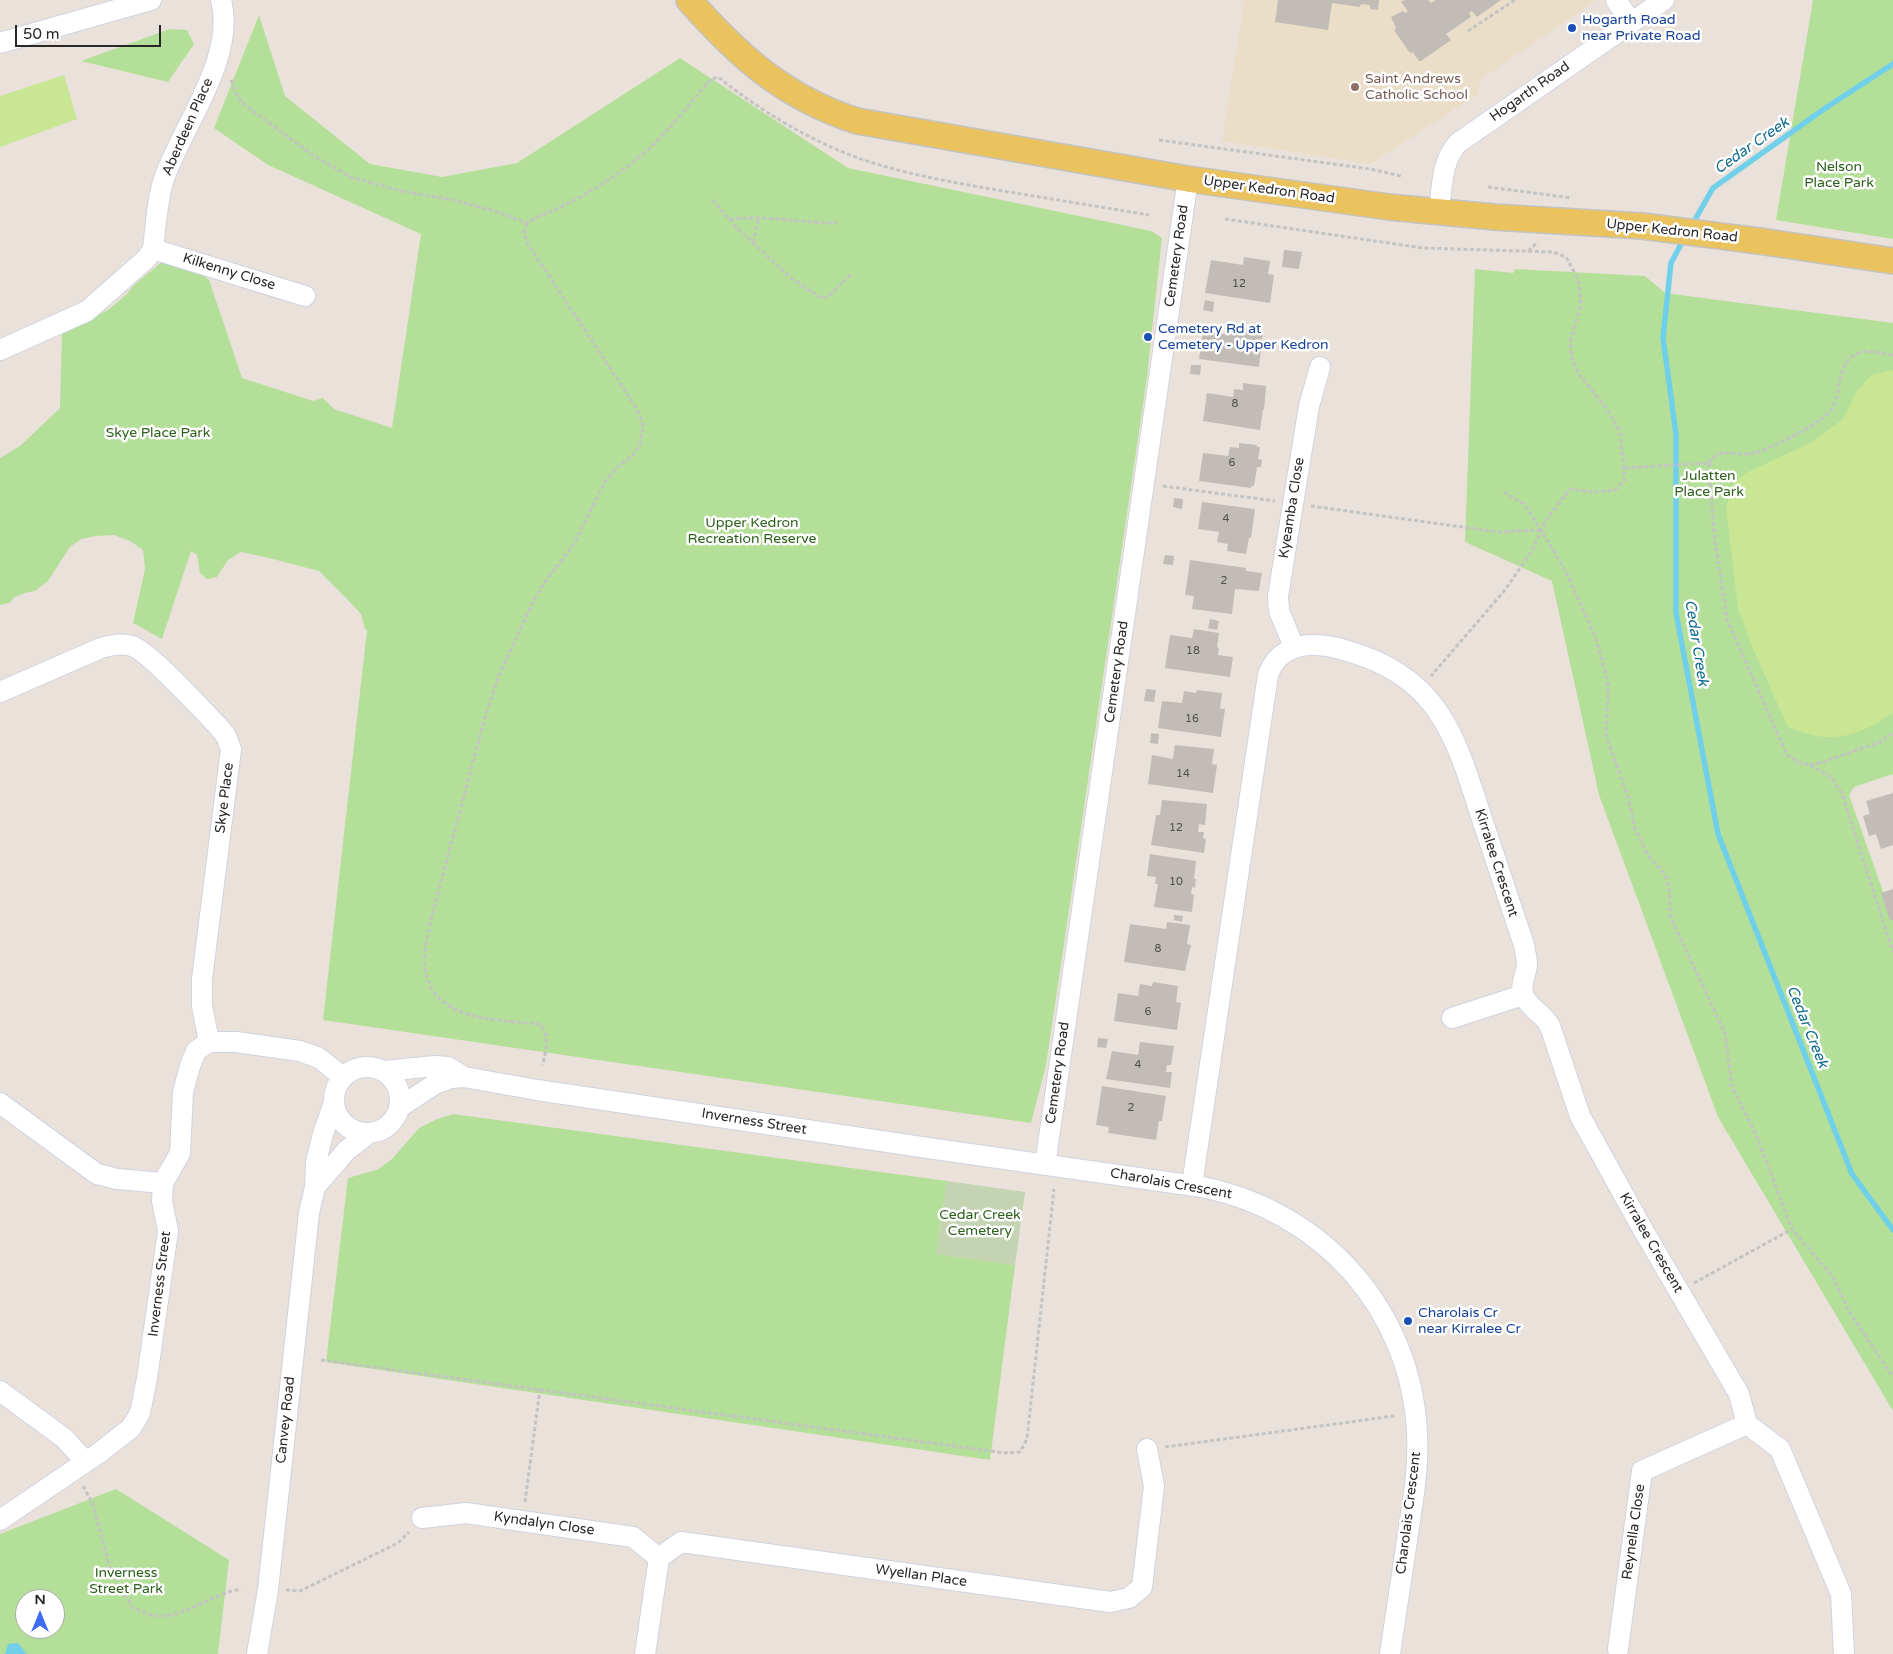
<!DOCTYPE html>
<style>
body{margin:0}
#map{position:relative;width:1893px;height:1654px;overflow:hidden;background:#eae2da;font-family:"Varela Round",sans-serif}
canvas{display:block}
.north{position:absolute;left:15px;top:1589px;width:50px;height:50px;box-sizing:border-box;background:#fff;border:1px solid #a9a9a9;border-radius:50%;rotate:0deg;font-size:14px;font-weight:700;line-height:20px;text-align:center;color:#282828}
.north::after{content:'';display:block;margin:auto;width:18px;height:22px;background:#3f6af2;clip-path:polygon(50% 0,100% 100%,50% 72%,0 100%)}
.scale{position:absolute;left:15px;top:25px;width:146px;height:22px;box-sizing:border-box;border:2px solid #282828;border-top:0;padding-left:6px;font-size:15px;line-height:18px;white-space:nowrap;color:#282828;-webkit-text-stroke:4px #fff;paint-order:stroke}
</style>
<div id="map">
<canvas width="1893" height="1654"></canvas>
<div class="north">N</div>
<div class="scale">50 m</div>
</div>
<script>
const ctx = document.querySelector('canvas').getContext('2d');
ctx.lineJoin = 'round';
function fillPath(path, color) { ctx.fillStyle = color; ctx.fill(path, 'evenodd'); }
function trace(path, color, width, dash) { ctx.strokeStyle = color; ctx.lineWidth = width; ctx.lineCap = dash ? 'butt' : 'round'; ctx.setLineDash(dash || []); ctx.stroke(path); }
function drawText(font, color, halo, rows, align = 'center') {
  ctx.font = font + ' "Varela Round",sans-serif'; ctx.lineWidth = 5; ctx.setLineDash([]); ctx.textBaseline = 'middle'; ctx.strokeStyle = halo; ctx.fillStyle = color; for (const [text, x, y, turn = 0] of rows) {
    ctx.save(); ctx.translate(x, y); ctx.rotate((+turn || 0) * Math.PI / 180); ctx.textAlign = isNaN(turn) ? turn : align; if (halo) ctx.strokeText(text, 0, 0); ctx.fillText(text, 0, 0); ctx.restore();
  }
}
fillPath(new Path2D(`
 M1244 0H1597L1480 80 1478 94 1371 164 1222 141Z`), '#ebdec9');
fillPath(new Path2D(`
 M1813 0H1893V239L1776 220Z
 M259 15 285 96 370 164 442 177 517 163 680 58 848 168 1151 231 1162 238 1147 377 1064 944 1046 1065 1031 1123 323 1020 367 630 365 629 361 614 345 597 319 571 269 558 241 552 228 560 217 577 207 579 200 573 197 555 191 551 162 639 133 623 145 569 143 550 130 541 114 535 96 536 81 539 70 547 48 581 35 591 25 593 15 597 9 603 0 605V458L20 446 60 408 62 333 108 310 126 295 133 286 163 261 197 268 209 280 242 378 313 401 323 398 334 409 392 428 421 234 268 165 214 128Z
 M170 29 187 30 194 44 168 82 81 61Z
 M1475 269 1513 273 1515 269 1645 276 1665 293 1893 323V774L1854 787 1849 795 1893 920V1411L1718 1117 1599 795 1552 581 1465 542Z
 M453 1114 947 1181 936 1254 1015 1265 990 1460 326 1362 348 1178 379 1169 393 1158 419 1128 435 1120Z
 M116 1489 229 1560 218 1654H0V1534ZM25 1599H55V1629H25Z`), '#b4df98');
fillPath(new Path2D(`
 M947 1181 1025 1192 1015 1265 936 1254Z`), '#c4d3b2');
fillPath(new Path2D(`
 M64 75 77 119 0 147V96Z
 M1893 370V713C1856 738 1829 745 1788 727L1753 649 1738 608 1726 508 1732 485 1746 473 1810 443 1843 419 1856 392 1871 375Z`), '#c8e694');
fillPath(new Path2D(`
 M18 1643 27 1654H5L8 1644Z`), '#70d0e9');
trace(new Path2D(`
 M1692 225 1713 188 1827 107 1893 64
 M1685 237 1671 263 1663 338 1676 434V613L1718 834 1852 1174 1893 1230`), '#70d0e9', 5.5);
fillPath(new Path2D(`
 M1278 0H1379L1378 10 1370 9V5L1361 4 1360 7 1332 3 1328 30 1275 22Z
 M1405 0H1428L1431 3 1436 0H1501L1477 17 1472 11 1469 13 1471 17 1446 34 1451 40 1421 61H1419L1413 53 1415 52 1410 53 1394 30 1396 28 1391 17 1403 11 1405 13 1408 11 1401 2Z
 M1284 250 1302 252 1299 269 1282 267Z
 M1244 257 1270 261 1268 274 1274 275 1270 303 1205 293 1211 260 1243 265Z
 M1205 300 1214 302 1213 312 1203 310Z
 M1232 324 1245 326V329L1263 331 1259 367 1199 359 1203 331 1230 335Z
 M1191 365H1201L1200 375 1190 374Z
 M1243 383 1266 386 1264 410 1263 409 1260 430 1203 421 1207 393 1233 397 1234 389 1243 390Z
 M1239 443 1257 445V447H1260L1258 459 1262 460 1261 467H1257L1254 486H1251V488L1199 481 1203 453 1228 456 1230 447 1239 448Z
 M1174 498 1183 499 1182 509 1173 507Z
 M1202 502 1255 509 1251 538H1249L1246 554 1227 551 1228 544 1217 542 1219 532 1198 529Z
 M1165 555 1174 556 1173 565 1163 564Z
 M1190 560 1246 568V571L1262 573 1259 591 1235 589 1232 614 1192 609 1194 596 1185 595Z
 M1210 619 1219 621 1217 630 1208 628Z
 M1194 629 1219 633 1217 647 1219 648 1218 655 1233 657 1230 677 1165 668 1170 635 1192 638Z
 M1146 689 1156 690 1154 702 1144 701Z
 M1197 690 1222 693 1220 709H1225L1221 737 1158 728 1162 701 1182 703 1184 691 1196 693Z
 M1151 733 1159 734 1158 744 1150 743Z
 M1175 745 1214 749 1212 764 1217 765 1213 793 1148 784 1152 755 1173 759Z
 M1893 793V845L1881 849 1876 834 1869 836 1863 816 1870 814 1866 801Z
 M1162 800 1207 804 1205 825 1199 824 1198 832H1204L1203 838 1206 839 1204 853 1151 845 1156 815H1160Z
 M1150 854 1196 861 1194 879H1196L1195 888 1192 887 1191 894 1194 895 1192 912 1154 907 1158 884H1155L1156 877 1147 876Z
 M1893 889V920L1890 921 1881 893Z
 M1174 915 1183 916 1182 922 1174 920Z
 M1167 922 1190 925 1187 944 1191 945 1185 971 1124 962 1130 924 1166 929Z
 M1153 982 1178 986 1176 1002 1181 1003 1177 1030 1114 1021 1118 993 1138 996 1140 984 1152 986Z
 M1098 1038 1108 1039 1106 1048 1097 1047Z
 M1140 1042 1174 1046 1171 1065H1167L1166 1072H1172L1170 1088 1106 1079 1112 1051 1138 1055Z
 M1102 1086 1166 1096 1162 1121H1159L1156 1140 1108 1133 1109 1127 1096 1125Z`), '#c2bcb7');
const minor = new Path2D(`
 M1616 0 1631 22
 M0 43 151 0
 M1439 213C1442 189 1441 161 1458 143L1664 0
 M153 249 305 296
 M0 350 87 311 147 258 153 249C156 226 157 197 165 176 184 124 236 57 221 0
 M1294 647 1279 611 1278 596 1309 406 1320 367
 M0 692 101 648C111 645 122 643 132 646 150 652 202 710 218 726L226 736 231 749 202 979V1006L209 1042
 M1452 1018 1523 995
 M334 1100a33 33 0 1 1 66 0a33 33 0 1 1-66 0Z
 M384 1071 435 1066 448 1067 464 1077
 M0 1103 97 1174 117 1179 163 1183
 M400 1107 435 1084 451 1078 464 1077 537 1090 935 1149 1202 1187C1322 1211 1411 1309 1417 1433 1419 1466 1413 1501 1408 1534 1402 1574 1396 1614 1390 1654
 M1045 1165 1188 179
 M1192 1185 1268 675C1275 654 1294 644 1315 645 1331 645 1348 651 1363 656 1444 685 1458 746 1482 819 1496 861 1510 903 1524 945 1525 952 1527 958 1527 965 1526 975 1519 987 1524 996 1529 1008 1544 1014 1550 1026L1580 1116 1642 1228 1739 1394 1747 1424 1780 1449 1841 1594 1844 1654
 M315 1187 347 1150 369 1133
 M0 1391 64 1438 86 1462
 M422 1518 466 1513 633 1537 659 1558
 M0 1520 99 1453 131 1428 140 1413 147 1378 168 1231 162 1201 163 1183 180 1153 183 1092 190 1066 196 1051 209 1042H236L300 1051 319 1058 343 1077
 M1618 1649 1642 1471 1747 1424
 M257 1654 268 1590 309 1213 315 1187 316 1162 323 1134 333 1105
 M645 1654 659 1558 681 1542 1110 1602 1129 1598 1142 1587 1154 1486 1147 1449`);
const major = new Path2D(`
 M689 0C738 56 785 98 857 121L1188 179 1389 207 1494 217 1642 226 1759 241 1893 261`);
trace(minor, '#cfd3e0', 22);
trace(major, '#c3c3c3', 28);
trace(new Path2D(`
 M1468 31 1515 0
 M231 80 237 96 246 106 314 156 351 177 401 191 453 200 495 211 527 223 535 218C580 201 629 170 663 135 680 117 695 97 711 79L718 77C757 108 799 134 845 153 895 173 951 182 1003 191 1052 199 1101 207 1149 215
 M1159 140 1370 169 1401 176
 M1488 187 1572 198
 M712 200 738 229 792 279 822 298 828 297 851 274
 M730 219C766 215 801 223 837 223
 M1225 219 1423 248 1553 252 1566 257 1578 279 1581 304 1571 339V356L1578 373 1606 408 1620 431 1625 480 1615 490 1593 492 1570 489 1546 520 1533 549 1505 590 1431 676
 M527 223 524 233 528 244 635 406 640 415 643 426 640 444 635 453 616 469 604 483 574 544 544 583 533 602 499 675 484 721 431 919C428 934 423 952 425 968 431 1021 498 1020 538 1024 551 1030 545 1053 543 1065
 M753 243 759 217
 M1528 251 1538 242
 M1709 463C1722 444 1734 458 1754 453 1766 451 1805 430 1816 423 1822 419 1829 413 1833 407 1842 389 1836 359 1862 352 1871 350 1884 354 1893 355
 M1625 468 1709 463 1714 534 1727 619 1787 755 1798 762 1810 765 1831 777 1842 794 1893 952
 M1163 486 1275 501
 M1504 492 1524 504 1541 530 1566 572 1595 636 1608 681 1606 735 1628 797 1635 829 1648 855 1665 874 1670 892V916L1725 1033 1732 1087 1755 1132 1792 1229 1832 1276 1850 1313 1893 1377
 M1311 506 1498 532 1541 530
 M1810 765 1820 763 1880 742 1893 733
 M1694 1283 1792 1229
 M321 1360 1005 1453 1020 1452 1027 1439 1054 1189
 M1165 1447 1394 1416
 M83 1486 93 1504 110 1568 133 1608C139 1610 145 1613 151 1615 180 1622 212 1593 241 1589
 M525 1502 540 1389
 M286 1590 300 1591 398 1543 409 1532`), '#c3c3c3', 3, [4, 2.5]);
trace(minor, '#fff', 20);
trace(major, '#eac25e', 25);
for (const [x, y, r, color] of [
 [1572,28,5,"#1a4fb4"],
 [1355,87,5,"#8d6e63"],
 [1148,337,5,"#1a4fb4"],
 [1408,1321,5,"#1a4fb4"]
]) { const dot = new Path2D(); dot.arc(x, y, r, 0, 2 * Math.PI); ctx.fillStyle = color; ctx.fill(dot); trace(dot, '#fff', 2); }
drawText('11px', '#4e4d4c', null, [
 ["12",1239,284],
 ["8",1235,404],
 ["6",1232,463],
 ["4",1226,519],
 ["2",1224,581],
 ["18",1193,651],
 ["16",1192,719],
 ["14",1183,774],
 ["12",1176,828],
 ["10",1176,882],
 ["8",1158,949],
 ["6",1148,1012],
 ["4",1138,1065],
 ["2",1131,1108]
]);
drawText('14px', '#164399', '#fff', [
 ["Hogarth Road",1582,20],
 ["near Private Road",1582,36],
 ["Cemetery Rd at",1158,329],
 ["Cemetery - Upper Kedron",1158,345],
 ["Charolais Cr",1418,1313],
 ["near Kirralee Cr",1418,1329]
], 'left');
drawText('14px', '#785e54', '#fff', [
 ["Saint Andrews",1365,79],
 ["Catholic School",1365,95]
], 'left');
drawText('14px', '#282828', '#fff', [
 ["Hogarth Road",1530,92,-35],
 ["Aberdeen Place",188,127,-66],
 ["Upper Kedron Road",1269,190,8],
 ["Upper Kedron Road",1672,231,6],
 ["Cemetery Road",1177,256,-82],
 ["Kilkenny Close",229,272,17],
 ["Kyeamba Close",1292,508,-81],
 ["Cemetery Road",1117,672,-82],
 ["Skye Place",225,798,-83],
 ["Kirralee Crescent",1496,863,72],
 ["Cemetery Road",1058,1073,-82],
 ["Inverness Street",754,1122,9],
 ["Charolais Crescent",1171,1184,10],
 ["Kirralee Crescent",1651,1243,60],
 ["Inverness Street",160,1284,-83],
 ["Canvey Road",286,1420,-84],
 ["Charolais Crescent",1409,1513,-83],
 ["Kyndalyn Close",544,1524,8],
 ["Reynella Close",1634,1532,-82],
 ["Wyellan Place",921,1576,8]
]);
drawText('14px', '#2e611c', '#fff', [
 ["Nelson",1839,167],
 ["Place Park",1839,183],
 ["Skye Place Park",158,433],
 ["Julatten",1709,476],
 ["Place Park",1709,492],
 ["Upper Kedron",752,523],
 ["Recreation Reserve",752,539],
 ["Cedar Creek",980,1215],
 ["Cemetery",980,1231],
 ["Inverness",126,1573],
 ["Street Park",126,1589]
]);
drawText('italic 15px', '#126d91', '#fff', [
 ["Cedar Creek",1752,146,-35],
 ["Cedar Creek",1696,643,81],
 ["Cedar Creek",1807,1027,68]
]);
</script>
